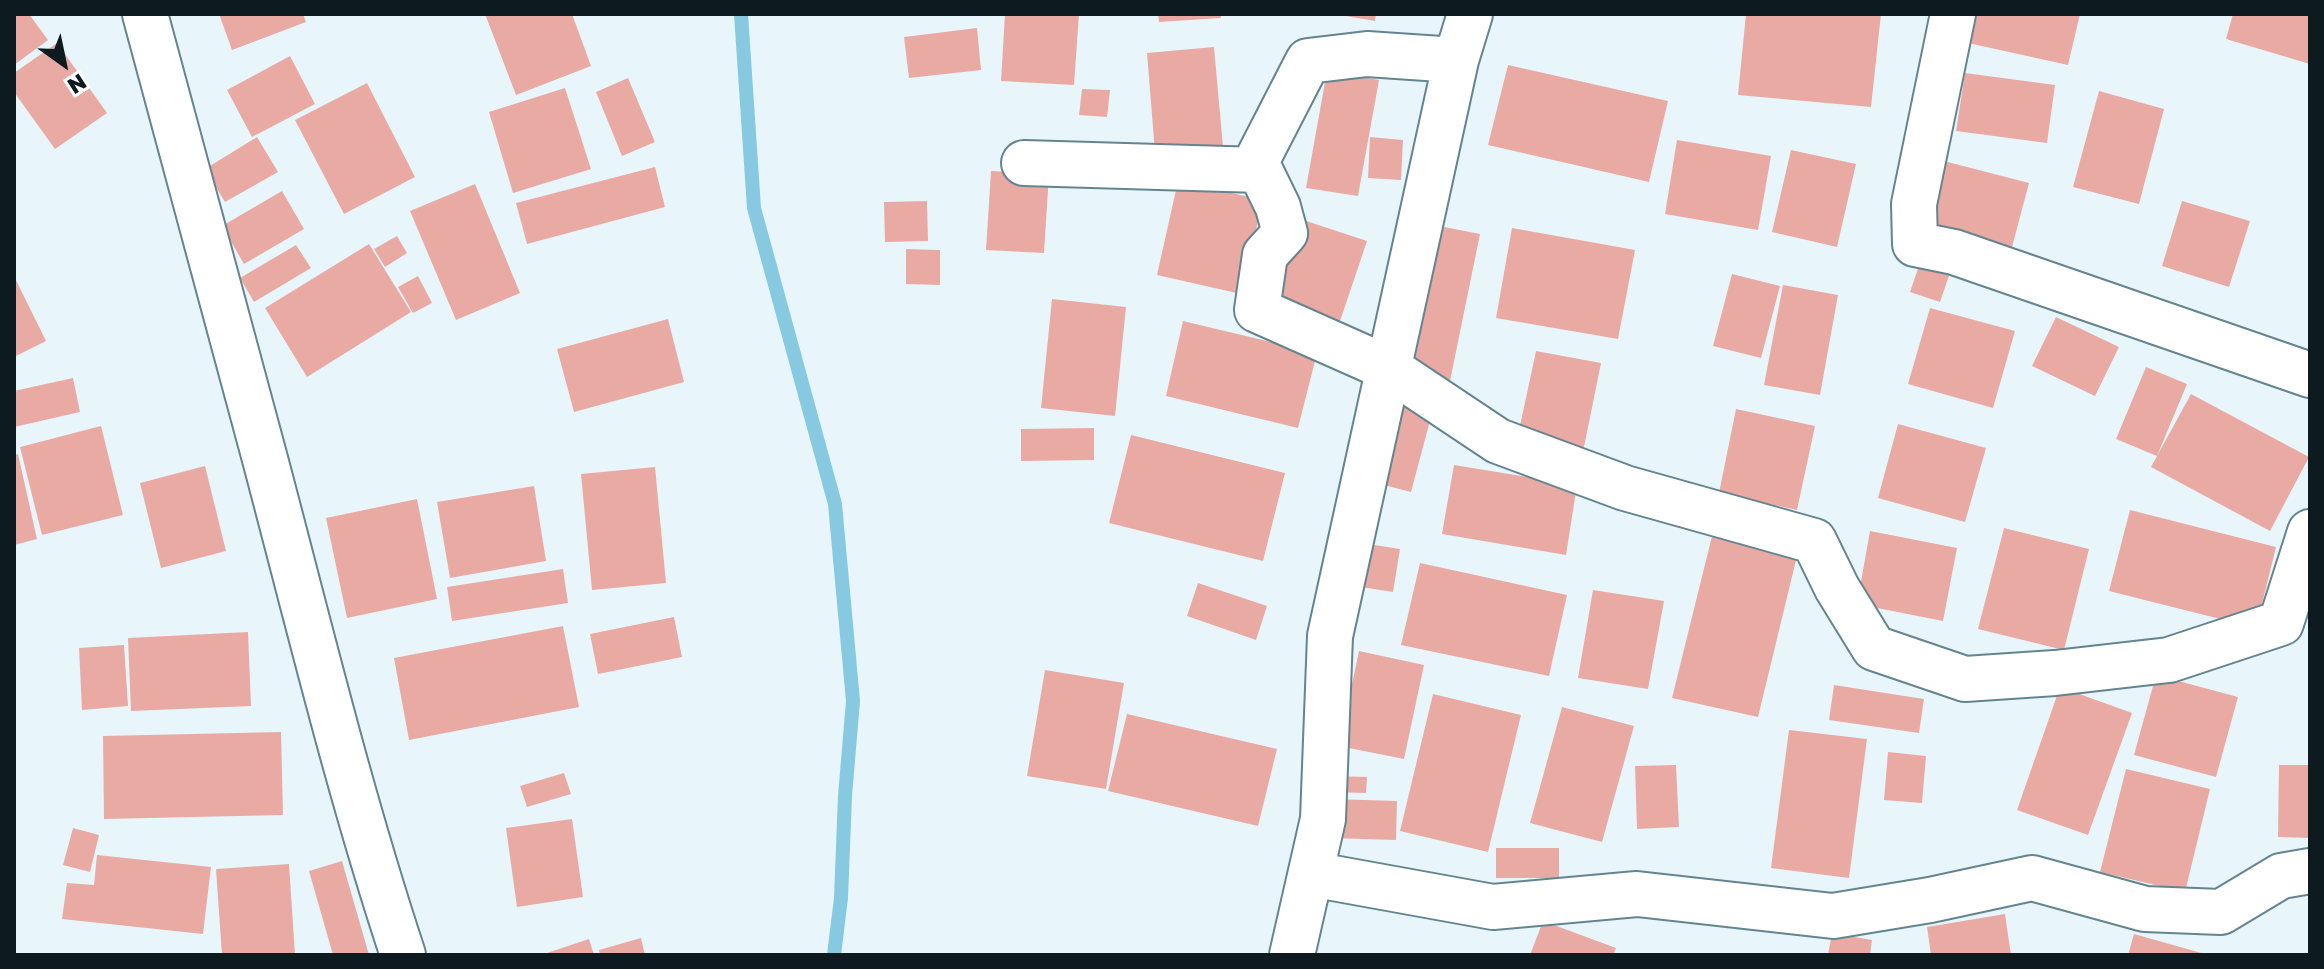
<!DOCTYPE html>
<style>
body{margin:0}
#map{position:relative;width:2324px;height:969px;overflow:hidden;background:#e8f6fb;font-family:"Golos Text",sans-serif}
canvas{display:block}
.frame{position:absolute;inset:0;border:16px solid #0d1a1f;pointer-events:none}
.north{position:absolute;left:24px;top:24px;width:80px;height:80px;-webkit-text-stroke:6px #fff;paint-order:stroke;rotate:147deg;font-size:22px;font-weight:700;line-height:32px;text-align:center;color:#0d1a1f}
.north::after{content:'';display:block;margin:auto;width:28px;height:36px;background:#0d1a1f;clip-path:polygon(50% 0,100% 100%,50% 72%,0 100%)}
</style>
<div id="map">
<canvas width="2324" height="969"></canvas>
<div class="frame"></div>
<div class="north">N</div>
</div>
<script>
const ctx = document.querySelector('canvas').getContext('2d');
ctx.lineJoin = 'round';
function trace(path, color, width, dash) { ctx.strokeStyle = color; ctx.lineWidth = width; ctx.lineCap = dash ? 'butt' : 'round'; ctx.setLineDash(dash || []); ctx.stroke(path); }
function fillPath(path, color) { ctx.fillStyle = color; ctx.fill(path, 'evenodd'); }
trace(new Path2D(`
 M741 14 754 208 835 504 853 701 845 796 841 898 834 955`), '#86c9e1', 14);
fillPath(new Path2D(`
 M14 14H29L48 40 14 65Z
 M219 14H303L306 22 232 50Z
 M485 14H572L591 66 516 95Z
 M1005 14H1079L1074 85 1001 81Z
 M1158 14H1221V18L1159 22Z
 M1334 14H1376L1375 21Z
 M1746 14H1881L1871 107 1738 95Z
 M1974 14H2080L2068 65 1968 43Z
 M2233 14H2310V64L2226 39Z
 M977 28 981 70 909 78 904 37Z
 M57 43 107 113 55 149 14 92V73Z
 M1214 47 1223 147 1155 152 1147 53Z
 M290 56 315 104 252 137 227 90Z
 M1508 65 1668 101 1649 182 1488 145Z
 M1327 71 1379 80 1358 196 1306 188Z
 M1965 73 2055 85 2047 143 1956 131Z
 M628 78 655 142 622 156 596 92Z
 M367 83 415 177 344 214 295 120Z
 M565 88 591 169 513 193 489 112Z
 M1082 89 1110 90 1107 117 1079 115Z
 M2099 91 2164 109 2139 204 2073 187Z
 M257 137 278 172 225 202 205 169Z
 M1370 137 1403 140 1401 180 1368 178Z
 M1677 140 1771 156 1758 230 1665 214Z
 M1791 150 1856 164 1837 247 1772 232Z
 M1940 160 2029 183 2012 247 1922 225Z
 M655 167 665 207 527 244 516 203Z
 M991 171 1049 174 1044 253 986 250Z
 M1178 181 1263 200 1241 294 1157 275Z
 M475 184 520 293 456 320 410 211Z
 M282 191 304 229 244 264 222 226Z
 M927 201 928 241 885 242 884 202Z
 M2182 201 2250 221 2229 287 2162 266Z
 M1300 219 1367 241 1336 333 1269 311Z
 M1434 225 1480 234 1449 386 1403 377Z
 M1512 228 1635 250 1618 339 1496 318Z
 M397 236 407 253 385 267 374 249Z
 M369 244 411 312 307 377 265 308Z
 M296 245 311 268 254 302 240 278Z
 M906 249 940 250V285L906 284Z
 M1921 260 1951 270 1940 302 1910 292Z
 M1732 274 1780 286 1761 358 1713 346Z
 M14 276 46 341 14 357Z
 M418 276 432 303 413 313 398 287Z
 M1783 285 1838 295 1820 395 1764 385Z
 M1052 299 1126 307 1115 416 1041 408Z
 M1930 308 2015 331 1993 408 1908 384Z
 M2056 317 2119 347 2095 396 2032 366Z
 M668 319 684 382 574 412 557 349Z
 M1183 321 1317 353 1298 428 1166 396Z
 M1536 351 1601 363 1584 447 1518 435Z
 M2146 367 2187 384 2157 456 2116 439Z
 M73 378 80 412 14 427V391Z
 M1400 393 1435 402 1411 492 1376 483Z
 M2191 394 2309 457 2270 531 2151 467Z
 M1736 409 1815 426 1797 510 1719 493Z
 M1898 424 1986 448 1965 522 1878 498Z
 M101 426 123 515 42 535 20 447Z
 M1094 428V460L1021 461V429Z
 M1131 435 1285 473 1263 561 1109 523Z
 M18 454 37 539 14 545V455Z
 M1454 465 1577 485 1566 555 1442 534Z
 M205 466 226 551 161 568 140 483Z
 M655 467 666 583 592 590 581 474Z
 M534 486 546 561 450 578 437 502Z
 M417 499 437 599 347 618 326 518Z
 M2130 510 2276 547 2256 628 2109 591Z
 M2004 528 2089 549 2064 650 1978 629Z
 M1870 531 1957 548 1943 621 1857 604Z
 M1713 532 1798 552 1758 717 1672 698Z
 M1368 544 1400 549 1393 592 1361 587Z
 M1420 563 1567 595 1549 676 1401 645Z
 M563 569 568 603 452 621 447 587Z
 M1198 583 1267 606 1256 640 1187 616Z
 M1593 590 1664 601 1648 689 1578 678Z
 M674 617 682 657 598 674 590 634Z
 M563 626 579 707 409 740 394 658Z
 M248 632 251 706 131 711 128 638Z
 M124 645 128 706 82 710 79 648Z
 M1359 651 1424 665 1404 759 1339 746Z
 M1045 670 1124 683 1106 789 1027 776Z
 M2156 675 2238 697 2216 777 2134 755Z
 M1834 685 1924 699 1919 733 1829 720Z
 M2060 687 2132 713 2088 835 2017 810Z
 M1433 694 1521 715 1488 852 1400 831Z
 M1562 707 1634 726 1602 842 1530 823Z
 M1127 714 1277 749 1258 826 1108 791Z
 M1789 730 1867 739 1849 878 1771 868Z
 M281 732 283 815 104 819 103 736Z
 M1888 752 1926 756 1922 803 1884 800Z
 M1676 765 1679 827 1637 829 1635 766Z
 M2279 765H2310V838L2278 837Z
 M2126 769 2210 789 2185 892 2100 872Z
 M564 773 571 794 527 807 520 786Z
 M1330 776 1367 777 1366 793 1329 792Z
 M1332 799 1397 801 1396 840 1331 838Z
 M572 819 583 897 517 907 506 828Z
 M73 828 99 835 90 872 63 865Z
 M1496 848H1559V878H1496Z
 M97 855 211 867 203 934 62 919 67 883 94 885Z
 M342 861 369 955H333L309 871Z
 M289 864 295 955H222L216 869Z
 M2005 914 2011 955H1931L1927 927Z
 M1543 921 1616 948 1613 955H1530Z
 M1832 933 1872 940 1870 955H1828Z
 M2134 934 2205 954V955H2128Z
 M641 938 645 955H600L599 950Z
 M589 939 594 955H544V954Z`), '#eaaaa4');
const minor = new Path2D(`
 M145 14C185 162 226 310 265 459 309 625 349 792 403 955
 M1953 14 1914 204 1915 244 1954 252 2310 375
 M1024 163 1260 170 1278 207 1285 233 1265 255 1257 310 1390 369 1498 441 1625 488 1814 541 1837 588 1874 648 1965 679 2055 673 2169 660 2281 623 2310 532
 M1260 170 1254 166 1308 61 1367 54 1456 60
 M1311 874 1493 907 1637 894 1833 916 1930 900 2032 878 2145 909 2221 912 2281 876 2310 871
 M1292 955 1323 819 1330 636 1456 60 1470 14`);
trace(minor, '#648490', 48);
trace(minor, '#fff', 44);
</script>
